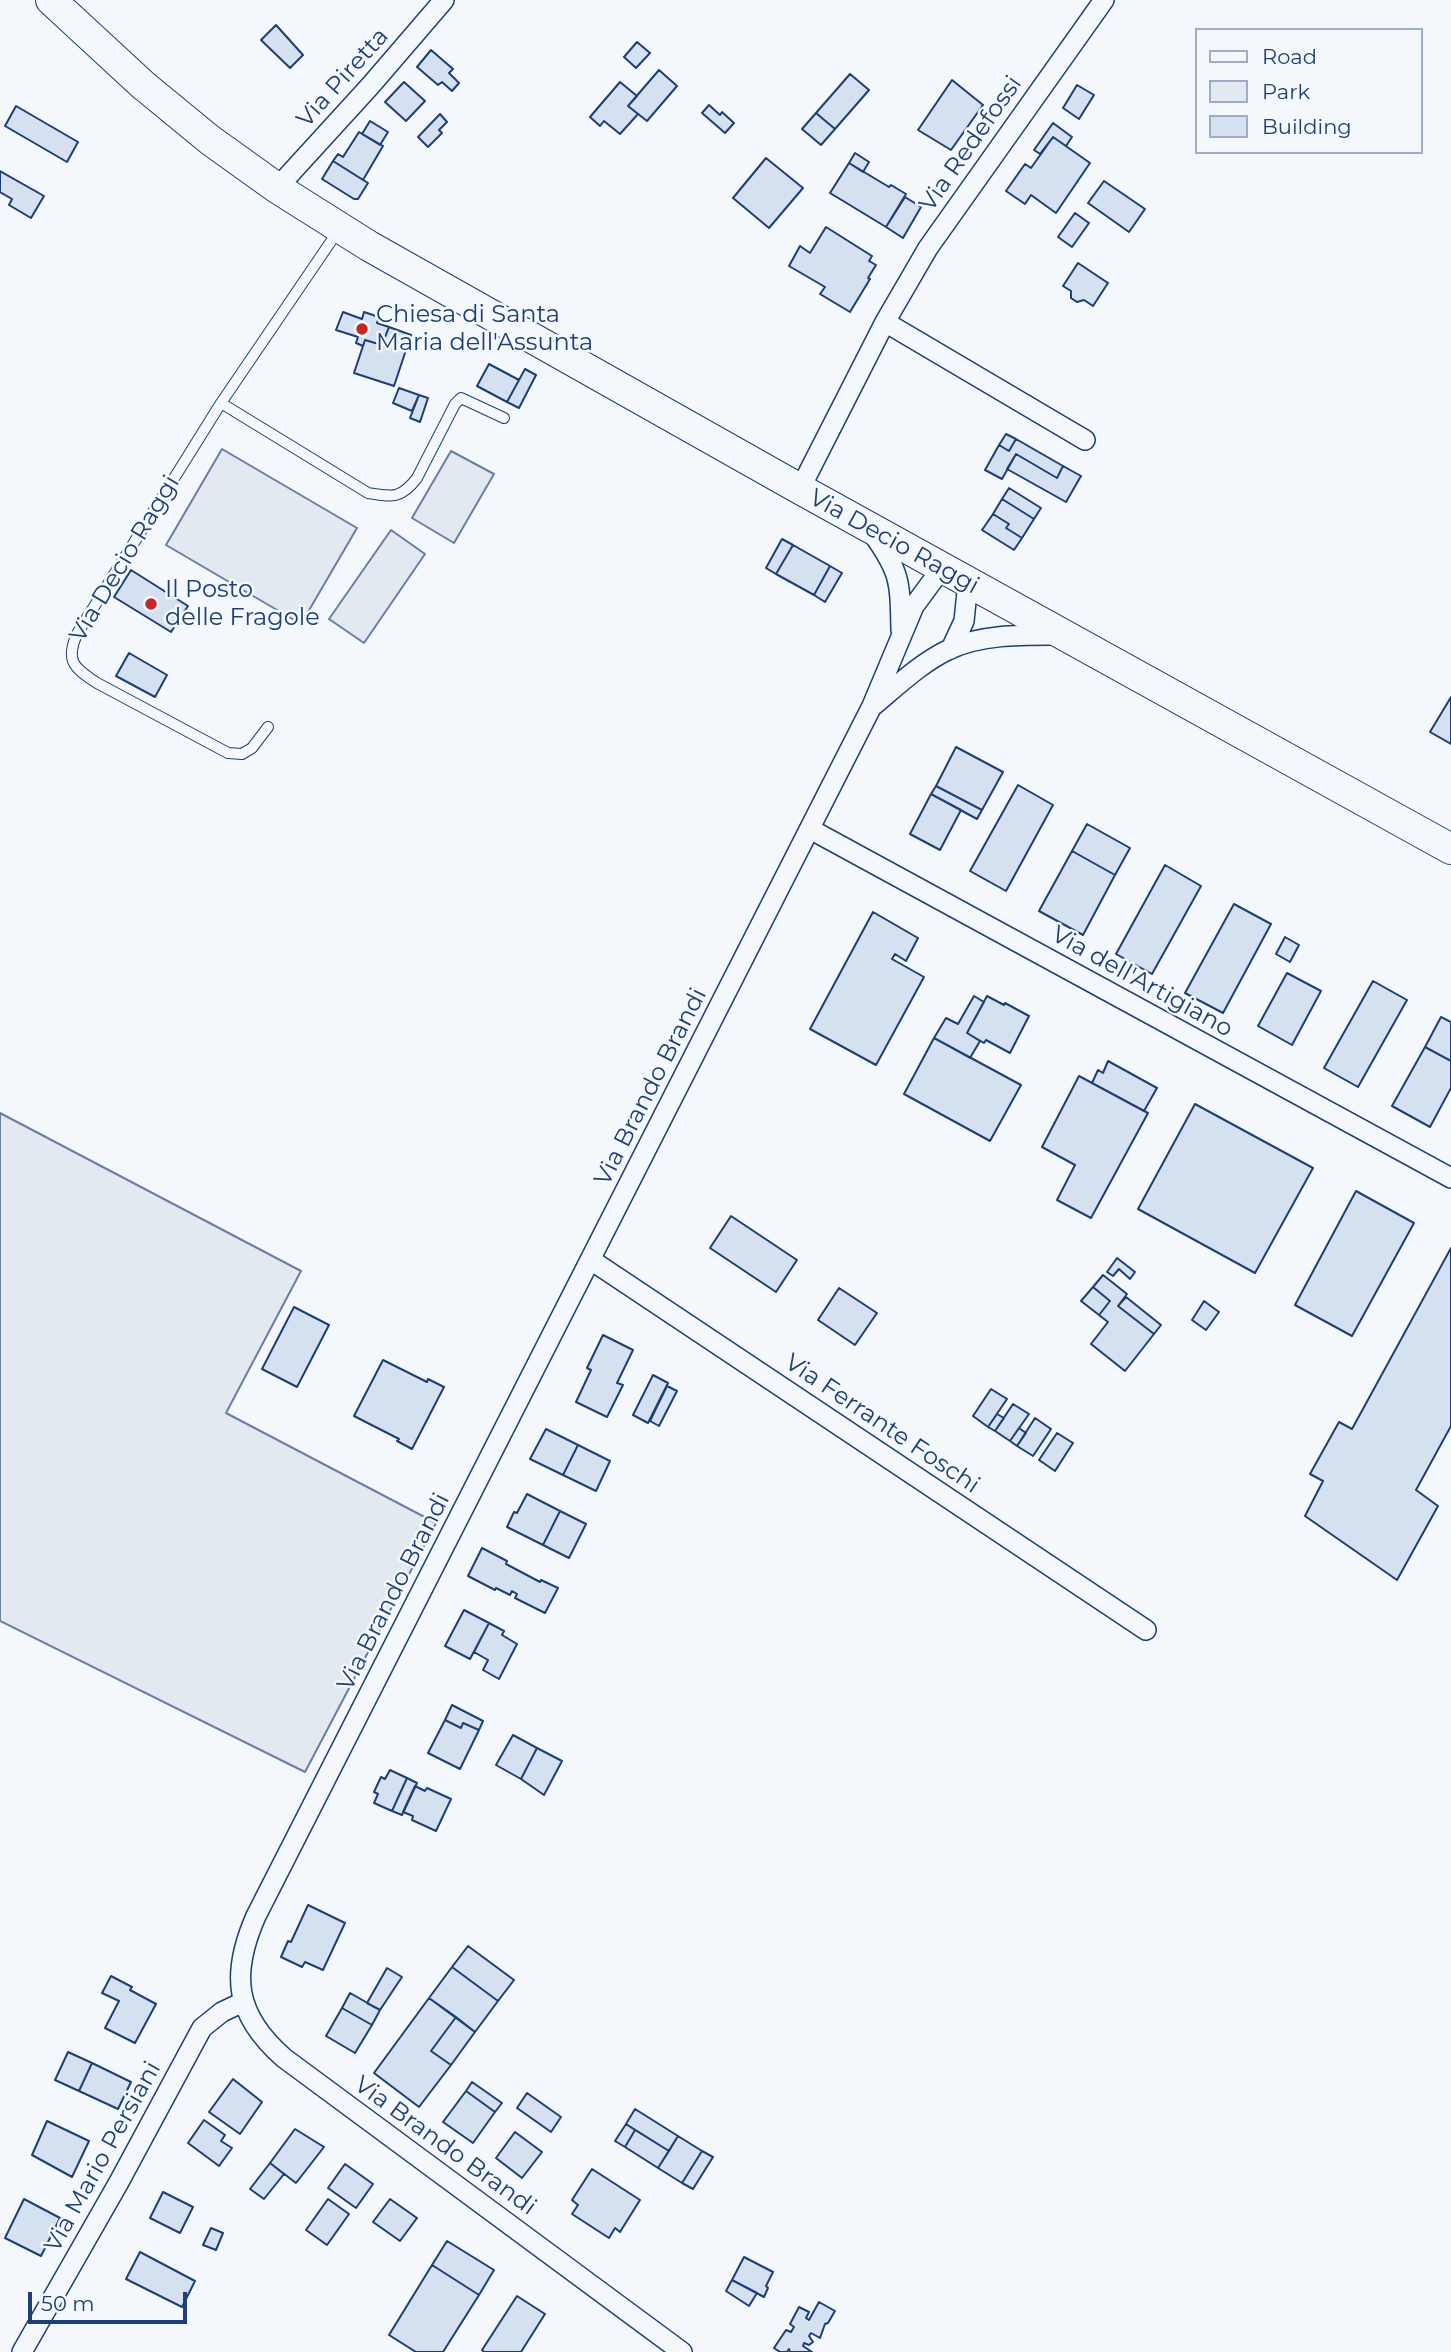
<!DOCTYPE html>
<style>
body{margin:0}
#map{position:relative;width:1451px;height:2352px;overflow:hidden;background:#f4f7fb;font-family:Montserrat,sans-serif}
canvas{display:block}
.legend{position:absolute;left:1195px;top:28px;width:228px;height:126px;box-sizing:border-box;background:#f4f7fb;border:2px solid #9eadc5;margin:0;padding:9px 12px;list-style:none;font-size:21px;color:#1d3f73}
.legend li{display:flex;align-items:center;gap:14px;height:35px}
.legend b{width:35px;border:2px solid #9eadc5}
.scale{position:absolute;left:28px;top:2292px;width:159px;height:32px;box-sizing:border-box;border:4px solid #1d3f73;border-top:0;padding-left:9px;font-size:21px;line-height:24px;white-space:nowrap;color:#1d3f73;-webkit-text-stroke:5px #f4f7fb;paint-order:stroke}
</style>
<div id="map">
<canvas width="1451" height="2352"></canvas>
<ul class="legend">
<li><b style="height:9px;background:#f4f7fb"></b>Road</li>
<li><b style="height:19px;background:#e3e9f0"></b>Park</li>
<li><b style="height:19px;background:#d5e0f0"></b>Building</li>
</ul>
<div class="scale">50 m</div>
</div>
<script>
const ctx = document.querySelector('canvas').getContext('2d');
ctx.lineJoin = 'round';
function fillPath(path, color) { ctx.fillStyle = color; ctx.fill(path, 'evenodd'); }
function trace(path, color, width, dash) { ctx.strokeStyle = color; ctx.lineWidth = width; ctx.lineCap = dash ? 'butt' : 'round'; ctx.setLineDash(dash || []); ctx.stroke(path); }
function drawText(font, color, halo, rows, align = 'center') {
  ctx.font = font + ' Montserrat,sans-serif'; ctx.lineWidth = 5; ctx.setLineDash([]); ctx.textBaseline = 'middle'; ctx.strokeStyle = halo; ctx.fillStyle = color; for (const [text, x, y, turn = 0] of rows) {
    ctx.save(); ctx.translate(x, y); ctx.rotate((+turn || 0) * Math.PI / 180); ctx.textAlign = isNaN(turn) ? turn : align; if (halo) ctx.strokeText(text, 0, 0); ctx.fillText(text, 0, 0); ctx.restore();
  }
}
const green = new Path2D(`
 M222 449 357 528 301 624 166 545Z
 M451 451 494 474 454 543 412 518Z
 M391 530 425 554 364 643 329 619Z
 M0 1113 301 1271 226 1413 436 1523 305 1772 0 1621Z`);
fillPath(green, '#e3e9f0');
trace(green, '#687fa3', 2);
const building = new Path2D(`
 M276 25 303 55 290 68 261 40Z
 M637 42 650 53 636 68 624 57Z
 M431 50 453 69 449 73 459 83 452 91 442 82 438 85 417 67Z
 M659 70 677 86 647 121 628 106Z
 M850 74 869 90 835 129 816 113Z
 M952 80 983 105 951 150 918 130Z
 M404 82 425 101 406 121 385 102Z
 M620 82 637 96 628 106 638 114 620 134 604 121 600 126 590 117Z
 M1077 85 1094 95 1079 119 1063 108Z
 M709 105 720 115 722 112 734 123 725 133 702 113Z
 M16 106 78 142 67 162 5 126Z
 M816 113 835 129 821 145 802 129Z
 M440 114 447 122 439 130 442 133 428 147 418 137Z
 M370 121 388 132 380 145 362 134Z
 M1053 123 1072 137 1066 146 1053 137 1040 154 1034 150Z
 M359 132 383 146 363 180 333 161 338 154 343 157Z
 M1053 137 1090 163 1056 213 1031 195 1025 204 1006 191 1025 164 1031 168Z
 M855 153 869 162 863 172 849 163Z
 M766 158 803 188 769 228 733 198Z
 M333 161 368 183 358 199H354L322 179Z
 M849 163 889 187 891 185 906 194 886 227 830 193Z
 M0 171 44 196 31 218 9 205 12 199 0 192Z
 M1104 181 1145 209 1129 232 1088 203Z
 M905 197 921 207 903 238 886 227Z
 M1075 213 1089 223 1072 247 1058 237Z
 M826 227 872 256 869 261 876 265 868 278 870 279 850 312 820 294 825 287 789 266 800 246 810 253Z
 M1078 263 1108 283 1093 306 1084 300 1077 302 1071 298V291L1063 286Z
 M343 312 362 319 364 312 379 317 377 323 389 327 382 345 365 340 363 346 356 343 358 337 336 330Z
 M389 327 411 335 394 386 354 373 365 340 382 345Z
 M489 364 519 380 507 402 477 386Z
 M525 369 536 375 519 408 507 402Z
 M399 388 419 395 412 411 393 403Z
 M419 395 428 398 420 422 410 418Z
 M1006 434 1016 439 1009 451 999 445Z
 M1016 439 1063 466 1057 478 1016 454 1002 479 985 470 999 445 1009 451Z
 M1016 454 1057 478 1063 466 1081 476 1066 502 1007 469Z
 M1009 488 1041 508 1034 519 1002 499Z
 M1002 499 1034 519 1022 538 1006 528 1009 524 993 514Z
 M993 514 1009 524 1006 528 1022 538 1014 550 982 530Z
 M782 539 793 545 776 574 766 568Z
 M793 545 830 566 814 595 776 574Z
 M830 566 842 573 825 602 814 595Z
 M131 570 188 606 171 632 114 597Z
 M129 653 167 675 155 697 116 676Z
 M1451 697V744L1430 732Z
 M956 747 1003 772 982 810 936 786Z
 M1018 785 1053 805 1006 891 970 871Z
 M936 786 982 810 977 819 931 794Z
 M931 794 961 810 940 850 910 834Z
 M1087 824 1130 848 1115 875 1072 851Z
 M1072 851 1115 875 1083 935 1039 911Z
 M1165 865 1201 886 1152 974 1116 954Z
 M1234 904 1271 924 1223 1013 1185 993Z
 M873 912 918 938 906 961 895 954 892 959 924 977 876 1065 810 1029Z
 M1285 937 1299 945 1290 962 1276 954Z
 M1287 973 1321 991 1292 1045 1258 1026Z
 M1373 981 1407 1000 1358 1087 1324 1068Z
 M974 996 984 1002 967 1033 980 1041 970 1058 934 1038 946 1018 958 1024Z
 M987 996 1004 1005 1005 1003 1029 1016 1010 1053 986 1040 984 1043 967 1033Z
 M1441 1017 1451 1022V1061L1425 1047Z
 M934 1038 1021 1085 990 1141 904 1094Z
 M1425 1047 1451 1061V1088L1430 1127 1392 1106Z
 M1108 1061 1157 1088 1144 1111 1092 1083 1098 1070 1103 1073Z
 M1079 1076 1148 1113 1091 1218 1057 1200 1075 1165 1042 1147Z
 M1195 1104 1313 1168 1255 1273 1138 1209Z
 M1356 1191 1414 1223 1352 1336 1295 1305Z
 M731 1216 797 1260 776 1292 710 1248Z
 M1451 1248V1426L1416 1490 1438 1506 1397 1580 1305 1516 1323 1481 1310 1474 1339 1422 1352 1429Z
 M1117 1258 1135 1272 1130 1279 1119 1269 1113 1276 1107 1272Z
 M1103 1275 1127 1294 1118 1306 1154 1334 1125 1371 1091 1344 1108 1322 1099 1315 1110 1301 1093 1287Z
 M1093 1287 1110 1301 1099 1315 1081 1301Z
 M839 1288 877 1313 855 1345 818 1320Z
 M1126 1297 1161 1325 1154 1334 1118 1306Z
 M1204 1301 1219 1312 1206 1330 1192 1320Z
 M294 1307 329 1325 297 1387 262 1369Z
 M603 1335 633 1350 617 1383 623 1385 607 1417 576 1402 591 1370 587 1368Z
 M383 1360 427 1382 428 1379 444 1387 412 1449 397 1441 399 1439 354 1416Z
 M653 1375 668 1383 648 1423 633 1415Z
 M667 1386 677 1391 659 1426 650 1421Z
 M991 1389 1007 1399 988 1427 973 1416Z
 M1013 1404 1029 1414 1010 1441 995 1431Z
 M997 1414 1004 1418 995 1431 988 1427Z
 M1035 1418 1051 1429 1033 1456 1017 1446Z
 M1019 1428 1026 1433 1017 1446 1010 1441Z
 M546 1429 578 1445 563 1475 530 1459Z
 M1057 1433 1073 1443 1055 1471 1039 1460Z
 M578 1445 610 1461 596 1491 563 1475Z
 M527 1494 560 1511 543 1545 507 1527 514 1512 517 1513Z
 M560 1511 586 1524 569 1558 543 1545Z
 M482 1548 507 1561 506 1564 540 1582 541 1580 558 1588 545 1613 515 1598 517 1594 512 1591 510 1595 496 1588 495 1590 468 1576Z
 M464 1610 489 1623 470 1659 445 1646Z
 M489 1623 504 1631 502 1635 517 1644 499 1679 483 1670 488 1660 474 1652Z
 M452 1705 483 1721 479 1730 463 1723 461 1728 445 1720Z
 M445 1720 461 1728 463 1723 479 1730 460 1769 428 1753Z
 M513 1735 537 1748 521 1779 496 1765Z
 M537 1748 562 1761 544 1795 521 1779Z
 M390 1770 407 1778 392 1811 374 1803 378 1794 374 1792 381 1777 385 1779Z
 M407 1778 417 1783 402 1815 392 1811Z
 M415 1786 425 1791 427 1788 451 1799 436 1831 412 1820 413 1816 403 1812Z
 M308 1905 345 1923 323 1970 305 1962 302 1967 281 1957 288 1941 291 1942Z
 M468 1946 514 1980 498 2001 452 1967Z
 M452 1967 498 2001 475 2032 429 1998Z
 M387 1968 402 1977 380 2010 367 2003Z
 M111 1976 132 1987 130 1990 156 2004 135 2043 105 2028 119 2001 102 1993Z
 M350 1993 380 2010 372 2025 342 2008Z
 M429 1998 456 2017 431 2051 451 2065 419 2107 374 2073Z
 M342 2008 372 2025 355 2053 326 2036Z
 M456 2017 475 2032 451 2065 431 2051Z
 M68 2052 92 2063 79 2091 55 2080Z
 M92 2063 131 2082 118 2109 79 2091Z
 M233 2079 262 2102 240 2134 209 2112Z
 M472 2082 502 2103 495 2112 466 2091Z
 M466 2091 495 2112 473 2143 443 2122Z
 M527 2093 561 2117 551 2132 517 2108Z
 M635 2109 678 2136 669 2151 626 2124Z
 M204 2120 225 2135 221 2141 232 2148 219 2166 188 2143Z
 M47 2121 89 2141 72 2177 32 2155Z
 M626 2124 635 2130 625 2147 615 2141Z
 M295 2129 324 2147 296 2183 270 2163Z
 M635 2130 669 2151 658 2168 625 2147Z
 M515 2132 542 2152 522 2178 496 2158Z
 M678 2136 702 2151 682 2183 658 2168Z
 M702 2151 713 2157 693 2189 682 2183Z
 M270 2163 284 2174 264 2199 250 2189Z
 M345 2164 373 2184 356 2208 328 2188Z
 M592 2169 640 2200 620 2232 615 2228 609 2238 572 2214 578 2205 572 2200Z
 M163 2192 193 2207 180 2233 150 2218Z
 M24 2199 60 2218 41 2256 5 2238Z
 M328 2199 349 2214 327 2245 306 2230Z
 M390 2199 417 2218 400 2241 373 2222Z
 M211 2228 223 2233 216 2250 203 2245Z
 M447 2241 494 2270 479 2295 432 2265Z
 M140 2252 195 2281 182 2307 126 2279Z
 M744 2257 773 2272 766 2286 768 2288 764 2297 732 2280Z
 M432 2265 479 2295 443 2352H416L389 2335Z
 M732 2280 757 2293 749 2306 726 2291Z
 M517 2296 545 2314 521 2352H484L482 2350Z
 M819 2302 835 2311 828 2323 825 2324 820 2338 811 2333 809 2336 813 2342 809 2345 804 2343 803 2346 812 2352H790L789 2349 787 2352H780L774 2348 786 2330 791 2332 794 2327 790 2324 799 2307 809 2312 806 2318 809 2320Z`);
fillPath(building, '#d5e0f0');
trace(building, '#1d3f73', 2);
const lane = new Path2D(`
 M338 231 221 403 368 493C393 497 401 499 417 478L455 404 461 398 504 418
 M221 403 77 634C65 661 74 668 97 683L228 753 242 754 252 748 268 727`);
const street = new Path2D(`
 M277 188 371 85 444 0
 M885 322 1085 440
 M800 489 885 322 928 248 1104 0
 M873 534C901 573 900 583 901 630
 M951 649 964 621 968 582
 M874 705C898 685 922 662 950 649 983 634 1023 635 1058 635
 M810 829 1451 1178
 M591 1260 1146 1630
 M22 2352 119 2182 202 2028 222 2012 243 2002
 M682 2352 284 2058C235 2015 230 1975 256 1916L872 706 914 606 942 568`);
const primary = new Path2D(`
 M51 0 143 85 210 140 277 188 369 246 800 489 1451 849`);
trace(lane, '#1d3f73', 12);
trace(street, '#1d3f73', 22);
trace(primary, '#1d3f73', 32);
trace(lane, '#f4f7fb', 10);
trace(street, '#f4f7fb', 19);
trace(primary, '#f4f7fb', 30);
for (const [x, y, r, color] of [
 [362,329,7,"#c62828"],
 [151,604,7,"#c62828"]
]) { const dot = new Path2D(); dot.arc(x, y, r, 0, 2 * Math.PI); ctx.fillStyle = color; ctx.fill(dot); trace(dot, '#f4f7fb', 2.5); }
drawText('24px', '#1d3f73', '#f4f7fb', [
 ["Via Piretta",343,78,-48],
 ["Via Redefossi",971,144,-55],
 ["Via Decio Raggi",894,542,29],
 ["Via Decio Raggi",125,559,-59],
 ["Via dell'Artigiano",1142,982,29],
 ["Via Brando Brandi",651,1087,-63],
 ["Via Ferrante Foschi",882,1424,34],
 ["Via Brando Brandi",394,1592,-63],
 ["Via Brando Brandi",445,2146,36],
 ["Via Mario Persiani",103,2157,-61]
]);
drawText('24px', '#1d3f73', '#f4f7fb', [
 ["Chiesa di Santa",376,315],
 ["Maria dell'Assunta",376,343],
 ["Il Posto",165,590],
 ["delle Fragole",165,618]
], 'left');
</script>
